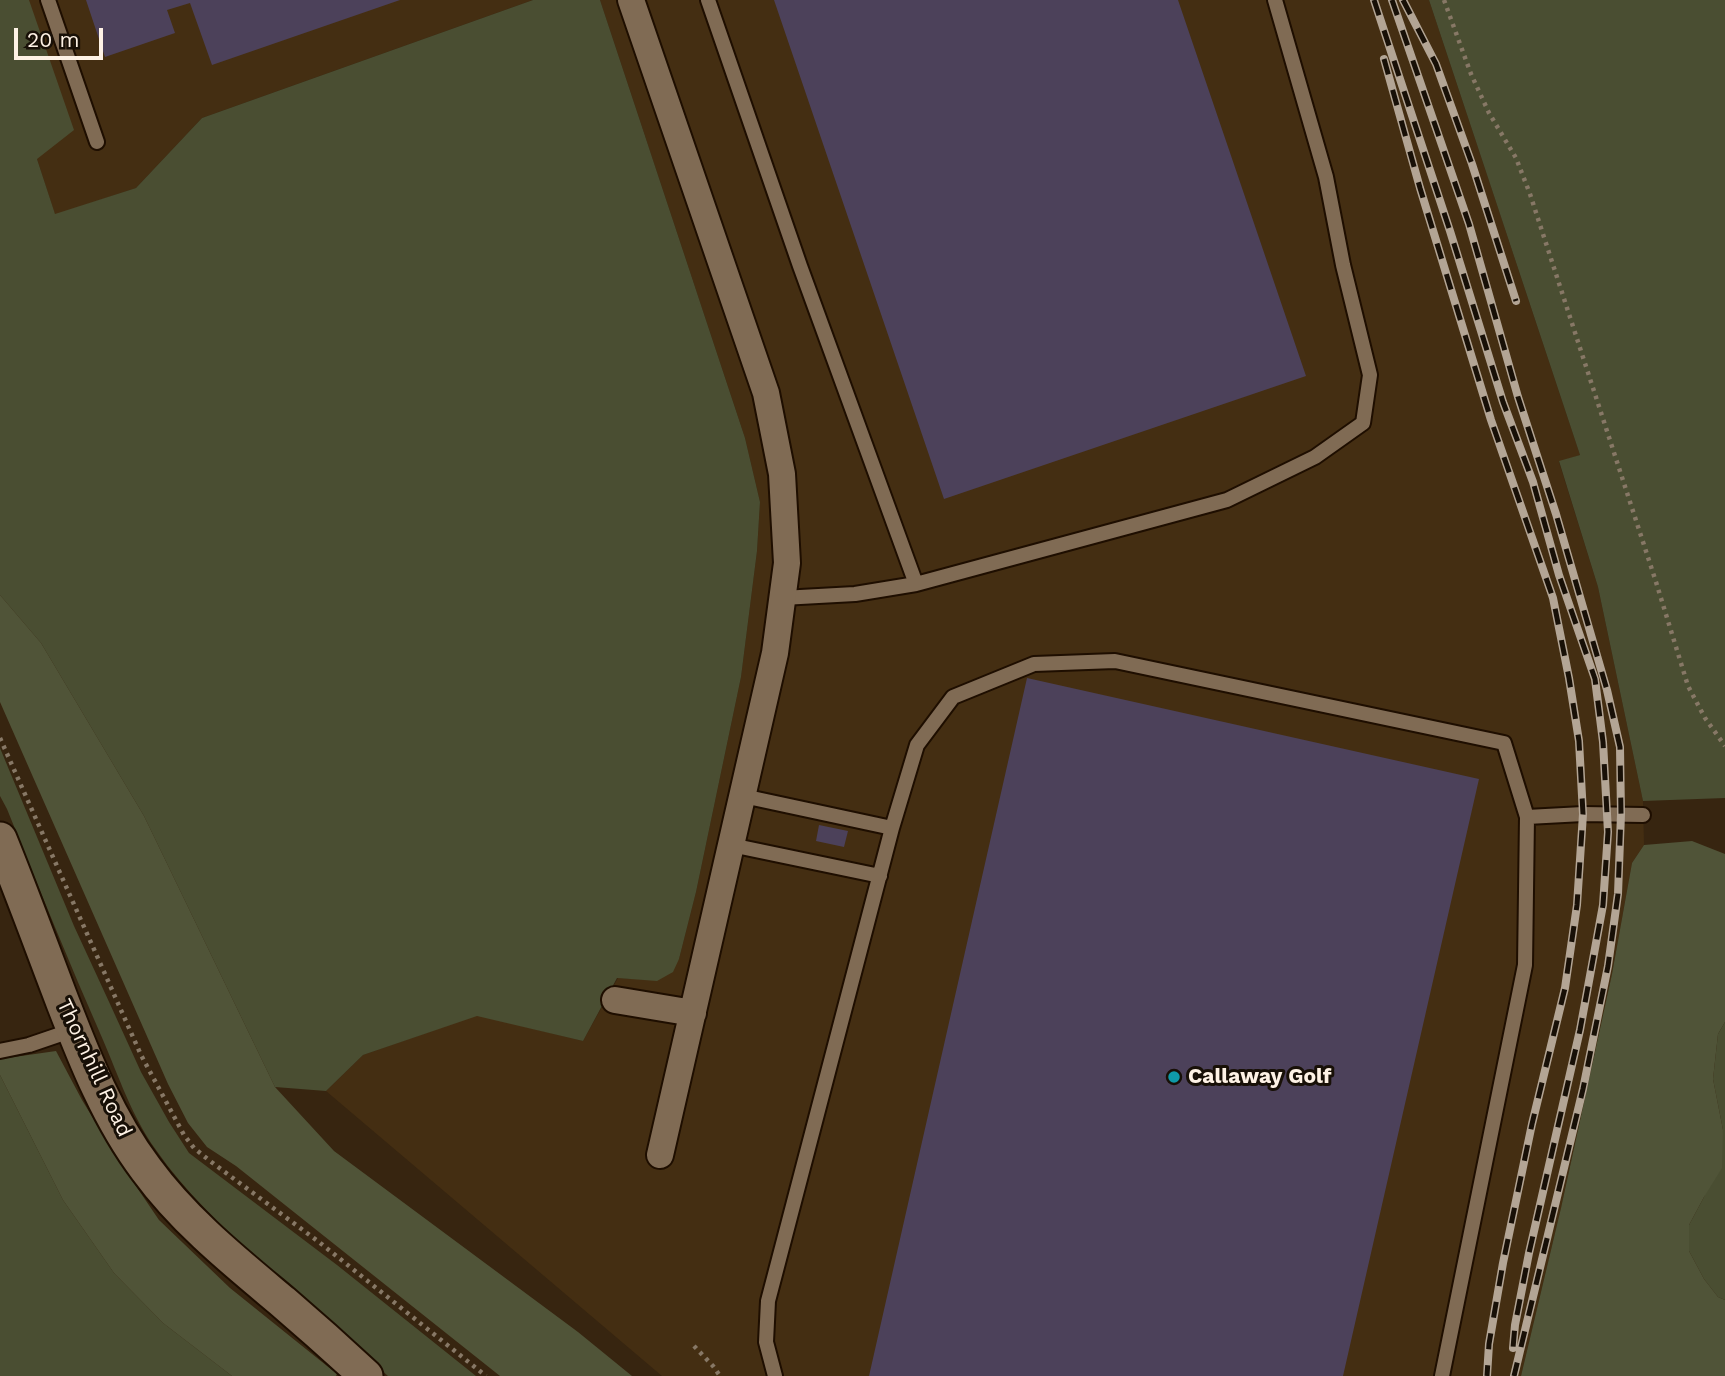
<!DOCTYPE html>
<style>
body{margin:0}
#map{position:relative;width:1725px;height:1376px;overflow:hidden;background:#372510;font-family:"Work Sans",sans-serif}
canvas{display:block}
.scale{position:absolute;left:14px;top:28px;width:89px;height:32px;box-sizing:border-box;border:4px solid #fef2e5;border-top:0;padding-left:9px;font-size:21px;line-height:24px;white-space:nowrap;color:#fef2e5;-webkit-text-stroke:5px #181007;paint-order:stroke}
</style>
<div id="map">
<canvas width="1725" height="1376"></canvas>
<div class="scale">20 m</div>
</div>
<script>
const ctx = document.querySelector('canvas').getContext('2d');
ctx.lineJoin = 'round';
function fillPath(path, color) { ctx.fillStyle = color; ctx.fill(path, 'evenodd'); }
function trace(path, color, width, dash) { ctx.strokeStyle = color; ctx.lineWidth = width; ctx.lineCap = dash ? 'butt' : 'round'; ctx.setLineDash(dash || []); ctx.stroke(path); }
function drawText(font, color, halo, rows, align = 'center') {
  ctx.font = font + ' "Work Sans",sans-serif'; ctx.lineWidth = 6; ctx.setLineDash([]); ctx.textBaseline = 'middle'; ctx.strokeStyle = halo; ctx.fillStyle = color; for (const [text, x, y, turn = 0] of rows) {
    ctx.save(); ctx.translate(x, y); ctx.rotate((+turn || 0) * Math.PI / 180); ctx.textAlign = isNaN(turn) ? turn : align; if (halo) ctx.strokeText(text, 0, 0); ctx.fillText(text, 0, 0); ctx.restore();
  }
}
fillPath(new Path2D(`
 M29 0H533L202 118 136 188 55 215 37 159Z
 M600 0H1429L1580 455 1559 462 1598 587 1643 801 1644 845 1632 863 1612 974 1561 1208 1521 1376H662L326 1091 363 1055 477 1015 583 1041 618 978 657 980 679 959 696 892 741 677 757 551 760 502 745 438Z`), '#442e12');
fillPath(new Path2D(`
 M0 0H29L74 130 37 159 55 214 136 188 202 118 533 0H600L745 438 760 502 757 551 741 677 696 892 679 959 673 972 657 981 617 978 583 1041 477 1016 363 1055 326 1091 275 1087 144 816 41 643 0 595Z
 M1429 0H1725V798L1643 801 1598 587 1559 461 1580 455Z
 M0 748 74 926 110 1004 141 1072 169 1122 189 1153 337 1265 476 1376H388C345 1338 303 1301 261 1262 223 1227 185 1192 156 1150 132 1117 119 1077 103 1040 69 963 38 886 7 809L0 796Z
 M1725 1022V1300L1718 1297 1704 1279 1689 1251V1225L1704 1197 1723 1130 1713 1079 1718 1034Z
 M0 1075 63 1200 114 1273 163 1323 232 1376H0Z`), '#4a4e32');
fillPath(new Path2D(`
 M0 595 41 643 144 816 275 1087 334 1151 578 1332 632 1376H500L236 1166 207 1147 188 1123 168 1084 0 702Z
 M1692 841 1725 854V1022L1718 1034 1713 1079 1723 1130 1722 1168 1704 1197 1689 1225V1251L1704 1279 1718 1297 1725 1300V1376H1521L1561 1208 1612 974 1632 863 1644 845Z
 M56 1051 82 1100 121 1164 159 1220 230 1288 337 1374 336 1376H232L163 1323 114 1273 63 1200 0 1075V1059Z`), '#505438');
fillPath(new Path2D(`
 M86 0H400L212 65 190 3 167 10 175 33 105 57Z
 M774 0H1178L1306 376 944 499Z
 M1027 678 1479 779 1343 1376H869Z
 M819 825 848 831 844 847 816 841Z`), '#4c415a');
const service = new Path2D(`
 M48 0 97 142
 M708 0 800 266 916 584
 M782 598 855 594 916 584 1227 500 1315 457 1363 423 1370 375 1343 265 1326 177 1275 0
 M743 796 892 828
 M1527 817 1583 814 1643 815
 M731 845 880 876
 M0 1051 29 1045 73 1030
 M775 1376 766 1342 768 1301 892 828 917 745 953 697 1034 664 1115 661 1504 743 1527 817 1525 965 1442 1376`);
const minor = new Path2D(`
 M631 0 766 393 782 474 787 563 775 653 660 1155
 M615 1000 693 1013`);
const tertiary = new Path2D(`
 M0 839C22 893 42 948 63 1003 85 1060 109 1120 146 1169 184 1221 234 1261 283 1302 311 1326 339 1351 366 1376`);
trace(service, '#1e0e00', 18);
trace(minor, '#1e0e00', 30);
trace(tertiary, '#1e0e00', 37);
trace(new Path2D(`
 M1444 0 1471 74 1489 113 1516 158 1530 194 1656 582 1688 686 1705 718 1725 746
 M0 738 141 1055 184 1135 194 1148 210 1161 319 1242 486 1376
 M694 1346 713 1366 720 1376`), '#877866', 4.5, [3.5, 5]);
trace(service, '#806b54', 14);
trace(minor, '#806b54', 26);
trace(tertiary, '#806b54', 33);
const rail = new Path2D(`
 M1374 0 1450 231 1503 402 1533 482 1559 575 1595 679 1603 742 1608 832 1603 905 1580 1030 1529 1253 1515 1325 1513 1348
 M1392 0 1469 224 1518 397 1556 514 1607 690 1620 747 1621 814 1618 894 1608 966 1583 1089 1514 1376
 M1403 0 1436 64 1472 164 1516 301
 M1384 59 1420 188 1491 420 1553 598 1569 678 1579 741 1583 814 1577 905 1565 988 1532 1124 1503 1263 1489 1344 1487 1376`);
trace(rail, '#b3a595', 8);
trace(rail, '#181007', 5, [16]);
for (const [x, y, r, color] of [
 [1174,1077,7,"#0f9aa8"]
]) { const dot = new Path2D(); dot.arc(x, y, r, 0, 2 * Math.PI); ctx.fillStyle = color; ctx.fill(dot); trace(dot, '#181007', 2.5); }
drawText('21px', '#fef2e5', '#181007', [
 ["Thornhill Road",94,1068,65]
]);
drawText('bold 21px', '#fef2e5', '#181007', [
 ["Callaway Golf",1188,1077]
], 'left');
</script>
